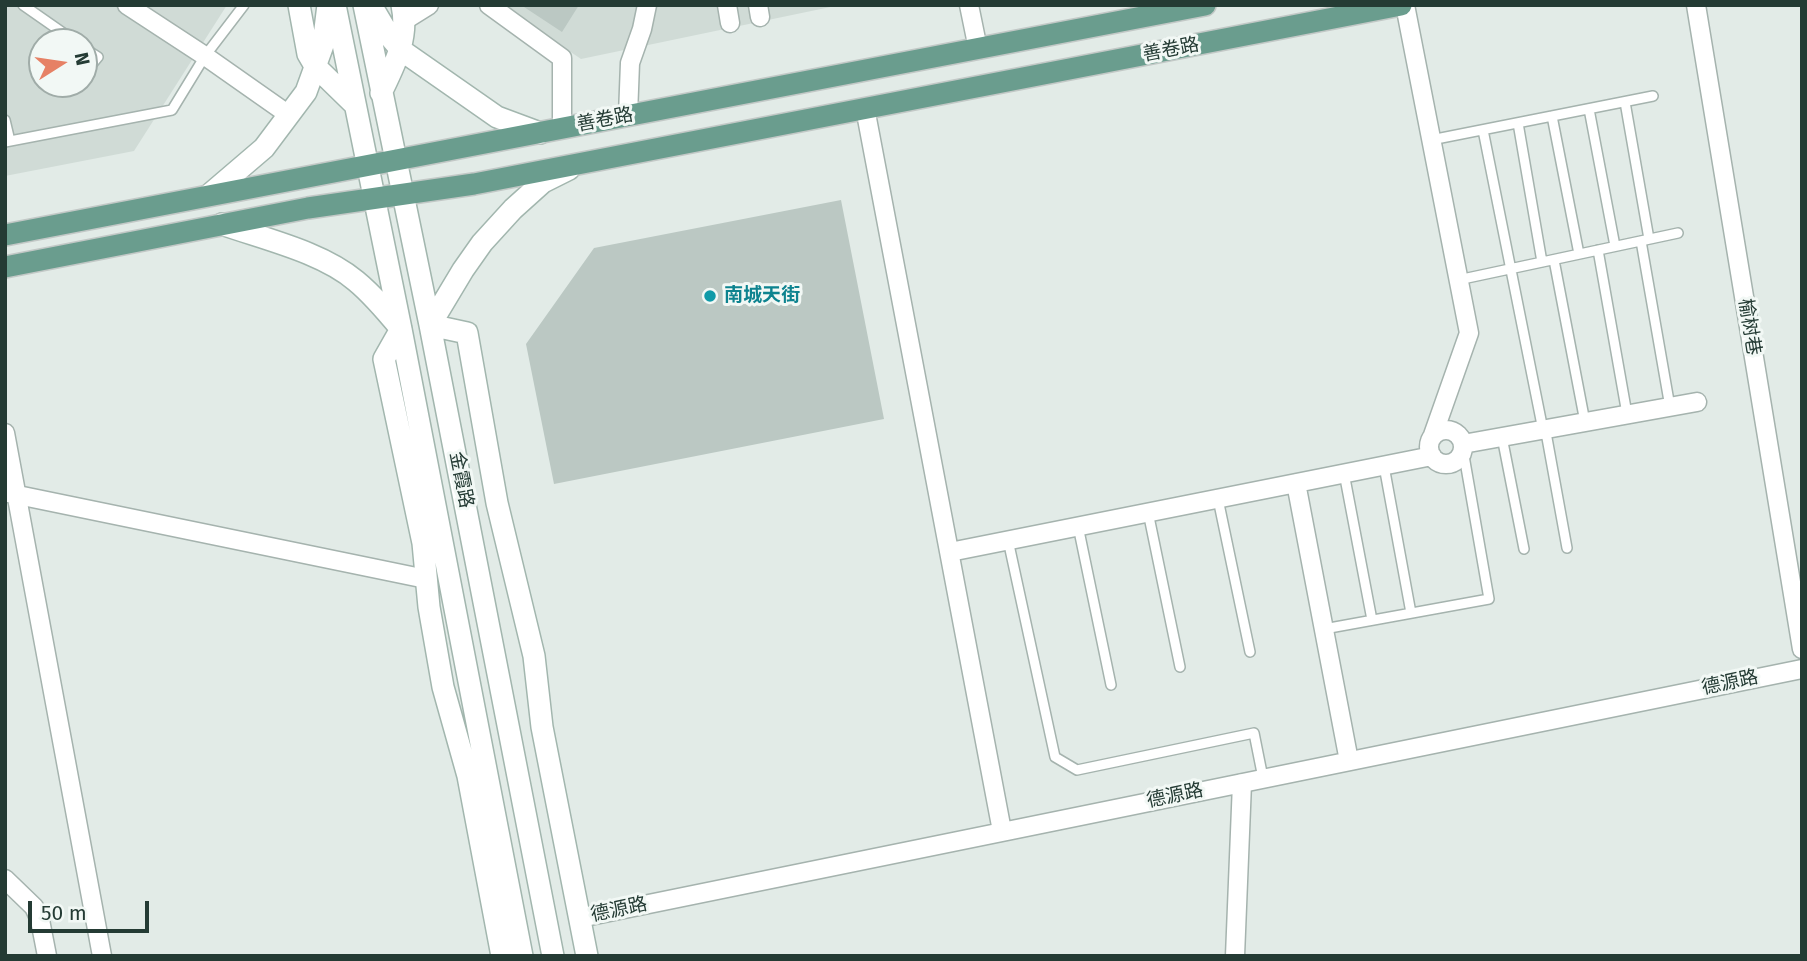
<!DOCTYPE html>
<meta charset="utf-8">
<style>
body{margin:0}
#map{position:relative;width:1807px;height:961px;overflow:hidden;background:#e2ebe7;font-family:"Fira Sans",sans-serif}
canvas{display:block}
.frame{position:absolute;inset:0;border:7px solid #243b34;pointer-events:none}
.north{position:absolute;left:28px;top:28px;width:70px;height:70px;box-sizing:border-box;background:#f2f8f5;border:2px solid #a0aca8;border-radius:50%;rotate:78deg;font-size:19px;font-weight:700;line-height:28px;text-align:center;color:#243b34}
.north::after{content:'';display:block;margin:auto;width:24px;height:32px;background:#e68165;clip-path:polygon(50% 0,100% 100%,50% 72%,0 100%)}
.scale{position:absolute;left:28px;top:901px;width:121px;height:32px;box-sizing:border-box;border:4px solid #243b34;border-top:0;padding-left:9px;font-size:21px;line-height:24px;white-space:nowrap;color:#243b34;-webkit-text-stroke:5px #f2f8f5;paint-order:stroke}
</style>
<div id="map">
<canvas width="1807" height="961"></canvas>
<div class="frame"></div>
<div class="north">N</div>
<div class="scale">50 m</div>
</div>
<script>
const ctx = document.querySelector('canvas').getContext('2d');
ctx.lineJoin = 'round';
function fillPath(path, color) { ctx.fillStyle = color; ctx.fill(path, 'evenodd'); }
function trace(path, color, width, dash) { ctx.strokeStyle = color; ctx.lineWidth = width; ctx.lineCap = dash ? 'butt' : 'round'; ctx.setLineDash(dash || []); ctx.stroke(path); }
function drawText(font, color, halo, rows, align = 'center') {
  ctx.font = font + ' "Fira Sans","Noto Sans SC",sans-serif'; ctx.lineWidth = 6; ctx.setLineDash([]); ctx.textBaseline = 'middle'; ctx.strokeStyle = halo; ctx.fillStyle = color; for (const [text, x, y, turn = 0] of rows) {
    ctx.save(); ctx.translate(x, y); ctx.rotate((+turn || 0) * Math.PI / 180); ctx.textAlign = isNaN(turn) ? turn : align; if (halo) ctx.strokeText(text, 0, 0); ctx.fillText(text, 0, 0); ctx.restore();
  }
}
fillPath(new Path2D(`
 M5 5H227L134 151 5 176ZM42 42H84V84H42Z
 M502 5H840L581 59Z`), '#d0dbd6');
fillPath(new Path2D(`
 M521 5H579L562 32Z
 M841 200 884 419 554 484 526 344 594 248Z`), '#bbc8c3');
const lane = new Path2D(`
 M23 5 76 42
 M57 42 62 33
 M84 48 98 57 84 74
 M1625 102 1649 239
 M1589 109 1615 246
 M1552 116 1579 254
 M5 120 10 141
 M1518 123 1542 262
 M1483 130 1543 430 1547 438 1567 548
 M1431 140 1653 96
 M5 142 172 110 205 56 244 5
 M1641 241 1670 407
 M1598 250 1627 414
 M1554 260 1585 422
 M1458 280 1678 233
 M1502 437 1524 549
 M1384 466 1411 613
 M1344 473 1372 620
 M1218 499 1250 652
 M1148 512 1180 667
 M1078 526 1111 685
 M1008 540 1055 757 1077 770 1254 733 1263 778
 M1324 629 1489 599 1463 450`);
const street = new Path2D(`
 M127 5 205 56 289 115
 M489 5 562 58V128
 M727 5 730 23
 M758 5 760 17
 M969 5 978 49
 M1405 5 1469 333 1433 435
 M1696 5 1802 649
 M405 20 429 5
 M865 108 1002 831
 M628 115 630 63 642 29 647 5
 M1429 447a17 17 0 1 1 34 0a17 17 0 1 1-34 0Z
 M5 433 102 956
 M1463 444 1697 402
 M1296 483 1349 761
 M8 493 426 579
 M950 552 1432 456
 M5 879 34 907 40 920 47 956
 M580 918 1802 669
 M1235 956 1242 783`);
const secondary = new Path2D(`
 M299 5 308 54 315 66 353 103
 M335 5 401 329 522 956
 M364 5 430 325 553 956
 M371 5 390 37 401 50 497 117 540 133
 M381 93C395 64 409 38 402 5
 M569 169 543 182 513 209 482 243 463 270 430 325 467 333 497 503 534 656 542 727 587 956
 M209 195 264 148 306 92 323 45 328 5
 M222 224C264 239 322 252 356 281 373 295 387 312 401 329L384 359 423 543 429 607 443 687 468 776 502 956`);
const primary = new Path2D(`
 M5 235 1205 5
 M5 267 308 208 474 184 1401 5`);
trace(lane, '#a5b3ae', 12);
trace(street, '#a5b3ae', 21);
trace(secondary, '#a2b6ae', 24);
trace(primary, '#c2c8c6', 24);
trace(lane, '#fff', 9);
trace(street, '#fff', 18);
trace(secondary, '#fff', 21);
trace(primary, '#6a9d8e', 21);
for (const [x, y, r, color] of [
 [710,296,7,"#0f9aa8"]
]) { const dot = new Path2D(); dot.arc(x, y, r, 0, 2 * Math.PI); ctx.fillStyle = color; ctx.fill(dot); trace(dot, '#f2f8f5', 2.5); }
drawText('19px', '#243b34', '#f2f8f5', [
 ["善卷路",1171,50,-11],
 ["善卷路",605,120,-11],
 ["榆树巷",1749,327,81],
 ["金霞路",461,480,79],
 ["德源路",1730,683,-12],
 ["德源路",1175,796,-12],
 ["德源路",619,910,-12]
]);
drawText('bold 19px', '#0d838f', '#f2f8f5', [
 ["南城天街",724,296]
], 'left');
</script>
